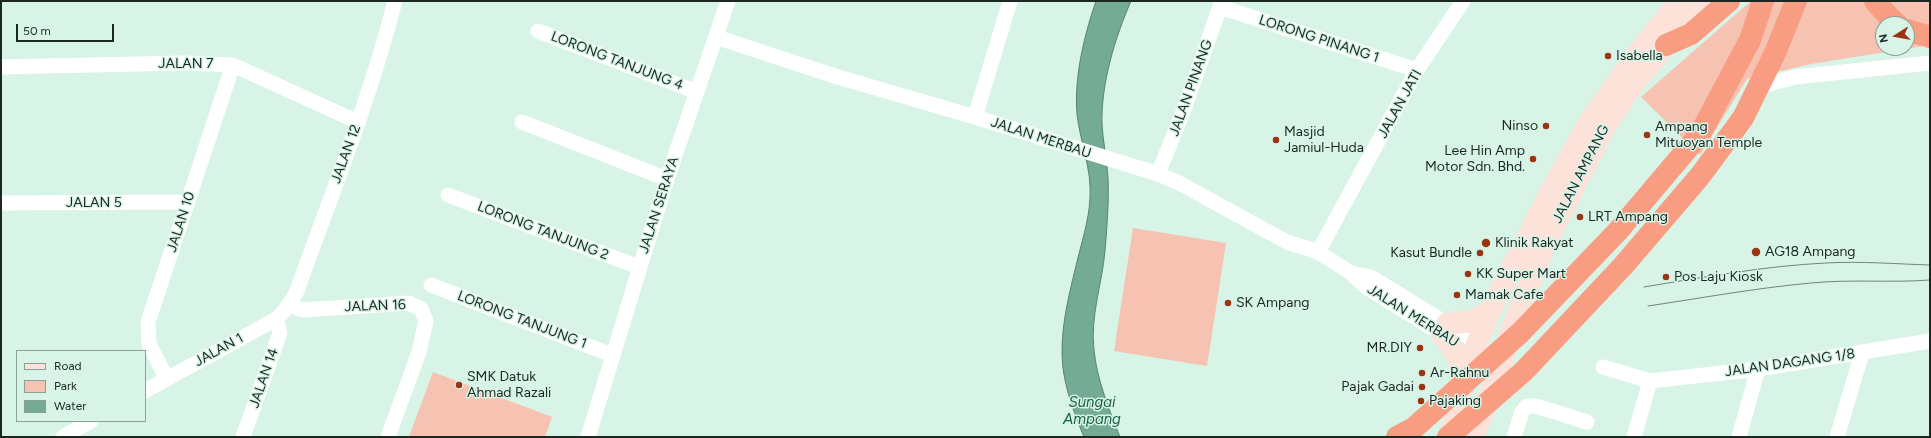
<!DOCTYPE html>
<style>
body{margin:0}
#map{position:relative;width:1931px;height:438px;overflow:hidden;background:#d7f4e7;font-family:Figtree,sans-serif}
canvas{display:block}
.frame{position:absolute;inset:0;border:2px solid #1c2722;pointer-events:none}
.legend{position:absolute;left:16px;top:350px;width:130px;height:72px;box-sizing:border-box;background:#d7f4e7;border:1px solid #8ca298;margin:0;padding:5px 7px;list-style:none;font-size:12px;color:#1c2722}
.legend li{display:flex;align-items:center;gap:8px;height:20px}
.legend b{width:20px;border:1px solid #8ca298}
.north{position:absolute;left:1875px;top:16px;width:40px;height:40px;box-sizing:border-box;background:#d7f4e7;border:1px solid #8ca298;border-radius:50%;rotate:259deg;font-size:11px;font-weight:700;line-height:16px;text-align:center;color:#1c2722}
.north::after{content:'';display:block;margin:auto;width:14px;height:18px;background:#9a3311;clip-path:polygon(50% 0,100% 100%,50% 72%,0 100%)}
.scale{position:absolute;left:16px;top:24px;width:98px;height:18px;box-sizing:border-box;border:2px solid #1c2722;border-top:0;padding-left:5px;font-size:12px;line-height:14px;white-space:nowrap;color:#1c2722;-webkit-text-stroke:3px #d7f4e7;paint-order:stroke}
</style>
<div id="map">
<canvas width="1931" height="438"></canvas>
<div class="frame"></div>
<ul class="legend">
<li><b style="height:5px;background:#fde2da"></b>Road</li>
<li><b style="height:11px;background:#f6c2b2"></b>Park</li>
<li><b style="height:11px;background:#73ab94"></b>Water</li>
</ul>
<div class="north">N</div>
<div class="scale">50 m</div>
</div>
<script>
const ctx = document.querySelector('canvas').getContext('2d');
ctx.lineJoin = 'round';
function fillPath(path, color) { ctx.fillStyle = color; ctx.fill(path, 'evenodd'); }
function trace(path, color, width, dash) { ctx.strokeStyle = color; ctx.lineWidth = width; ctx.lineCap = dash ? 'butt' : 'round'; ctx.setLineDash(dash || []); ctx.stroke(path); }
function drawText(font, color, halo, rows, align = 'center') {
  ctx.font = font + ' Figtree,sans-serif'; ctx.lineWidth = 3; ctx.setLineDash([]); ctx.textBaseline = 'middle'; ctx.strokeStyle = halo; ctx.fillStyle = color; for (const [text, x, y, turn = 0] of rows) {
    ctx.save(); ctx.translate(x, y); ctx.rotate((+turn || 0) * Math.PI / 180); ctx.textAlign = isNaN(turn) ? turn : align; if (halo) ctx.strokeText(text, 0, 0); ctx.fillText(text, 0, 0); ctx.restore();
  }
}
fillPath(new Path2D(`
 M1751 1H1930V45L1811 64 1747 79 1700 155 1641 97ZM1883 24H1907V48H1883Z
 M1133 228 1226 243 1207 366 1114 351Z
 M433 372 552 417 545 437H409Z`), '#f6c2b2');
const water = new Path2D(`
 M1096 1H1131C1115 38 1101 83 1102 124 1103 142 1107 160 1108 178 1109 202 1107 227 1105 251 1102 284 1090 317 1094 350 1097 380 1109 409 1120 437H1084C1076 418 1069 399 1065 380 1057 343 1067 302 1076 266 1081 244 1089 221 1090 198 1092 169 1080 142 1077 114 1074 77 1084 36 1096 1Z`);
fillPath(water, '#73ab94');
trace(water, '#598372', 1);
trace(new Path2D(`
 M1220 7 1417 70
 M538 31 697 92
 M716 37 838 77 975 117 1158 174 1179 183 1287 242 1318 252 1351 273 1366 287 1450 339
 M1 67 183 63 233 65 358 122
 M1757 92 1765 85 1795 77 1930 63
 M975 117 1010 1
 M522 122 667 179
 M1158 174 1183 112 1222 1
 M448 195 639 267
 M1 203 188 202
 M1318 252 1417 70 1463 1
 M1351 273 1371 277 1447 324 1470 338 1475 349
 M431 285 612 355
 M289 304 302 310 409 303 421 309 426 321 419 352 388 437
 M1603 367 1650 381 1758 369 1930 341
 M167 379 149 344 148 322 233 65
 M145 391 276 319C286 311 291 302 297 291 331 195 370 100 395 1
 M63 437 91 421
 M243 437 280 333 276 319
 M588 437 667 179 728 1
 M1514 437 1522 412 1527 406H1536L1587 422
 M1634 437 1650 381
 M1739 437 1758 369
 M1837 437 1862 353`), '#fff', 15);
trace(new Path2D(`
 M1447 324 1472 321 1490 311
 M1442 334C1454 348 1461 362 1466 381
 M1449 437 1475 349 1490 311 1551 191 1590 121 1642 48 1680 1
 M1473 437 1500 369 1509 337 1546 242 1605 126 1636 80 1704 1`), '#fde2da', 22);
trace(new Path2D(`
 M1875 1 1890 18 1897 24
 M1907 30 1930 37
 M1666 45 1691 34 1729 1
 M1397 437 1414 428 1520 333 1618 231 1700 134 1750 40 1763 1
 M1448 437 1524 371 1623 266 1700 176 1743 118 1775 53 1796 1`), '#f89d82', 22);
trace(new Path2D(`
 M1644 287C1705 277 1765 266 1826 263 1861 261 1896 264 1930 265
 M1648 306C1702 298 1756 288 1811 283 1851 279 1890 283 1930 280`), '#71847c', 1);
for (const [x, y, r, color] of [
 [1608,56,4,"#9a3311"],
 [1546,126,4,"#9a3311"],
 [1647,135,4,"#9a3311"],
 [1276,140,4,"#9a3311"],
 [1533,159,4,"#9a3311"],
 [1580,217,4,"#9a3311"],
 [1486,243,5,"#9a3311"],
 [1756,252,5,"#9a3311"],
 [1480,253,4,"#9a3311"],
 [1468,274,4,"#9a3311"],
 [1666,277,4,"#9a3311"],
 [1457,295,4,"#9a3311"],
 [1228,303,4,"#9a3311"],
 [1420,348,4,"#9a3311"],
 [1422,373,4,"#9a3311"],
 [459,385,4,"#9a3311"],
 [1422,387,4,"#9a3311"],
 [1421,401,4,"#9a3311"]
]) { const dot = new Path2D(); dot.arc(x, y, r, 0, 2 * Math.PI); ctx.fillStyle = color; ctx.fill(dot); trace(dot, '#d7f4e7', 1.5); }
drawText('14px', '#1c2722', '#d7f4e7', [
 ["LORONG PINANG 1",1319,39,18],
 ["LORONG TANJUNG 4",617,61,21],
 ["JALAN 7",186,64],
 ["JALAN PINANG",1191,88,-70],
 ["JALAN JATI",1400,104,-61],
 ["JALAN MERBAU",1041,138,18],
 ["JALAN 12",346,154,-70],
 ["JALAN AMPANG",1581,174,-63],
 ["JALAN 5",94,203],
 ["JALAN SERAYA",659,205,-72],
 ["JALAN 10",181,222,-72],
 ["LORONG TANJUNG 2",543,231,21],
 ["JALAN 16",375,306,-2],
 ["JALAN MERBAU",1413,316,32],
 ["LORONG TANJUNG 1",522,320,21],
 ["JALAN 1",219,350,-29],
 ["JALAN DAGANG 1/8",1790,363,-8],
 ["JALAN 14",264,378,-71]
]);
drawText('14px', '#1c2722', '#d7f4e7', [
 ["Isabella",1616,56],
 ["Ninso",1538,126,"right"],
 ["Ampang",1655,127],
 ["Mituoyan Temple",1655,143],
 ["Masjid",1284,132],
 ["Jamiul-Huda",1284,148],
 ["Lee Hin Amp",1525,151,"right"],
 ["Motor Sdn. Bhd.",1525,167,"right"],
 ["LRT Ampang",1588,217],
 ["Klinik Rakyat",1495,243],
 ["AG18 Ampang",1765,252],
 ["Kasut Bundle",1472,253,"right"],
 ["KK Super Mart",1476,274],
 ["Pos Laju Kiosk",1674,277],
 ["Mamak Cafe",1465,295],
 ["SK Ampang",1236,303],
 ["MR.DIY",1412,348,"right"],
 ["Ar-Rahnu",1430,373],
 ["SMK Datuk",467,377],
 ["Ahmad Razali",467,393],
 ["Pajak Gadai",1414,387,"right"],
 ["Pajaking",1429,401]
], 'left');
drawText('italic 15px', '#165e46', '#d7f4e7', [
 ["Sungai",1092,403],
 ["Ampang",1092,420]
]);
</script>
